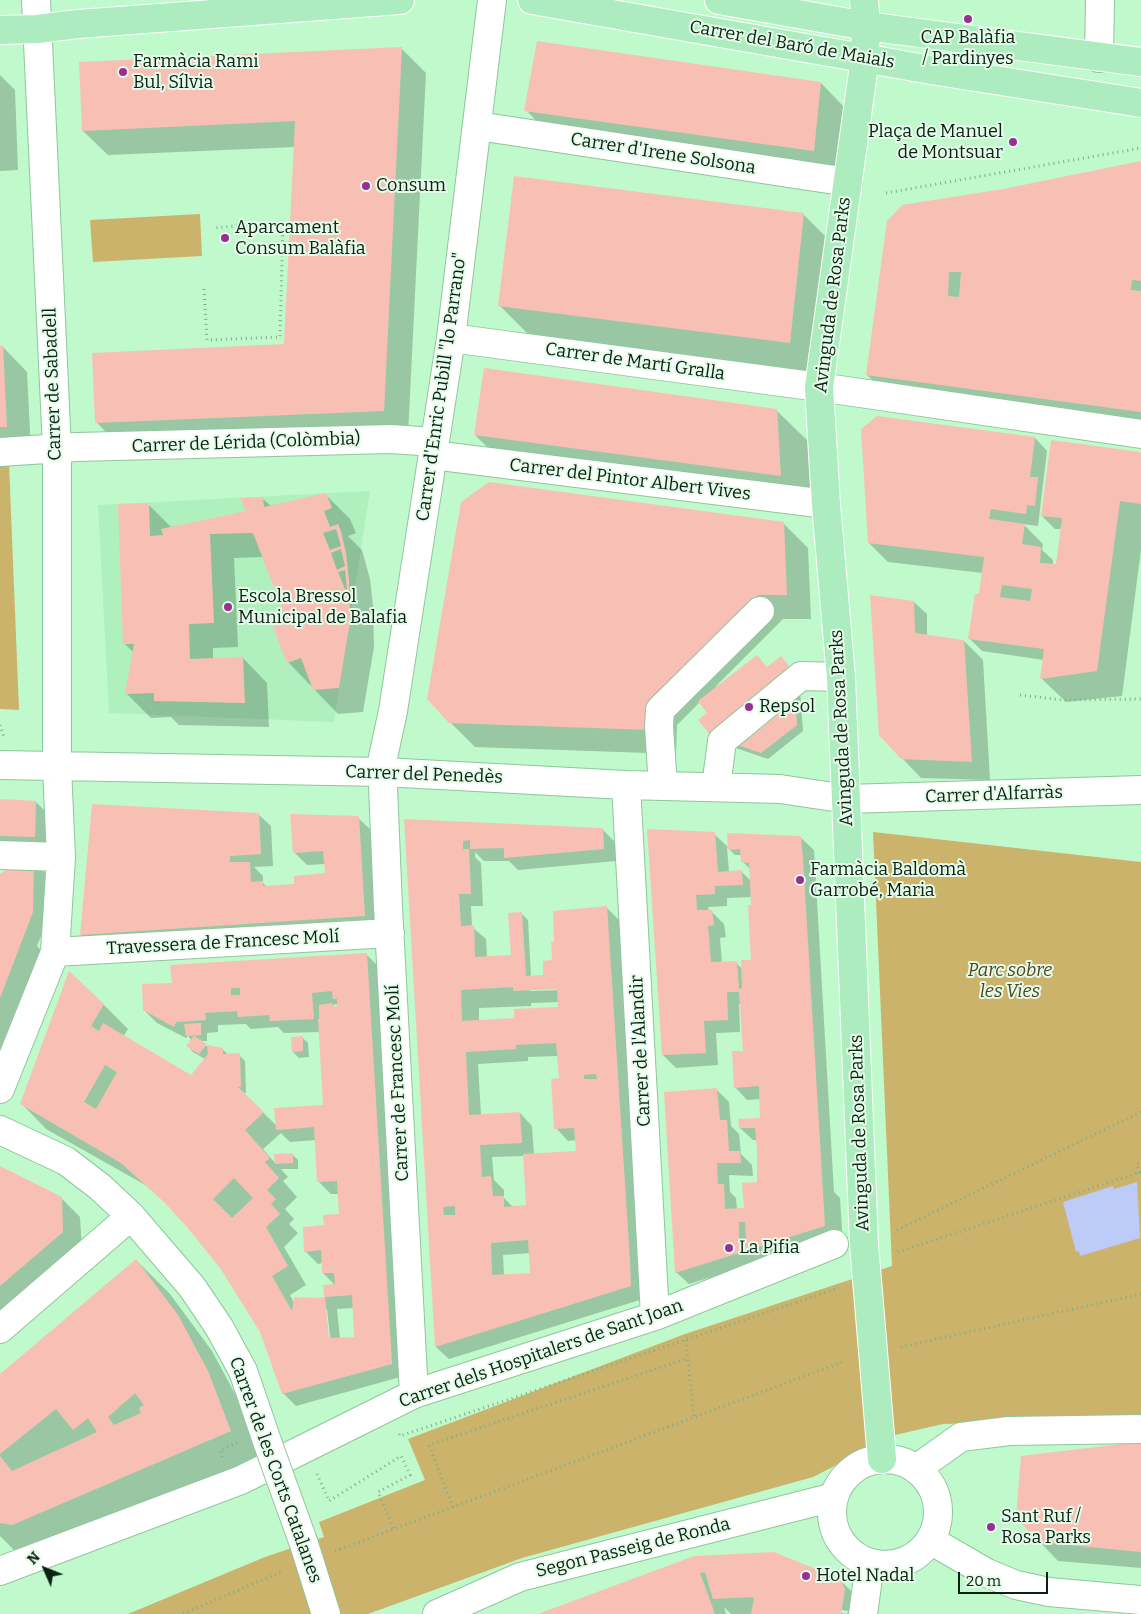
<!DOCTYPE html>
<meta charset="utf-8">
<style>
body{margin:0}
#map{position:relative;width:1141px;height:1614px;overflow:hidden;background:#c0f9cc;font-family:Bitter,serif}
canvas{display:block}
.north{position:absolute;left:20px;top:1544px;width:50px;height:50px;-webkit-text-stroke:4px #e6fcea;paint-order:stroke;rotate:314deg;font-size:14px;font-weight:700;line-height:20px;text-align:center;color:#0b2111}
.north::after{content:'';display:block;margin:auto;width:18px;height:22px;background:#0b2111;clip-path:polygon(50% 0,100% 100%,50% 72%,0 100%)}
.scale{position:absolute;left:958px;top:1572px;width:90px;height:22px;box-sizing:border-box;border:2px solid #0b2111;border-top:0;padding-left:6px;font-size:15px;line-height:18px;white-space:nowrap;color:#0b2111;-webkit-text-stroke:4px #e6fcea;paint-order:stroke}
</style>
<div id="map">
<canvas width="1141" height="1614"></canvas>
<div class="north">N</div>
<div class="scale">20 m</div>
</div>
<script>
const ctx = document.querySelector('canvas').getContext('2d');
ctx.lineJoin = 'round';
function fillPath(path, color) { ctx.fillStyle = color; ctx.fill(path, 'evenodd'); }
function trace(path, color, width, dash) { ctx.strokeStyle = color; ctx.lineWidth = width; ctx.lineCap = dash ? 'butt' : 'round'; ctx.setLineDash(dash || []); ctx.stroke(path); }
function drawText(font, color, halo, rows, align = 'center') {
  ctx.font = font + ' Bitter,serif'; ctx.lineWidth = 4; ctx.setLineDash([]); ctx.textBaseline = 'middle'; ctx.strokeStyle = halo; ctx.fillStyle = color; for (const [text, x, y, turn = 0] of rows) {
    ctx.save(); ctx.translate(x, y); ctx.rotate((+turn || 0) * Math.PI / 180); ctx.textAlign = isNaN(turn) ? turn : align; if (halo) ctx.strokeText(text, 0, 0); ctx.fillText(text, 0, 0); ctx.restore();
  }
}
fillPath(new Path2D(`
 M370 491 334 722 109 713 98 505Z`), '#b0f0be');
fillPath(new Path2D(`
 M200 214 202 256 93 262 90 220Z
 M0 463H9L19 710 0 709Z
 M873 832 1141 862V1418L943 1424 882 1438 850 1458 813 1477 522 1558 368 1614H128L265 1557 324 1537 319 1522 425 1480 408 1439 685 1334 892 1266Z`), '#ccb36c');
fillPath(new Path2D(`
 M1137 1182 1140 1238 1080 1256 1079 1251 1076 1252 1063 1202 1113 1186 1114 1189Z`), '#bdcbf8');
fillPath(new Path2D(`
 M402 49 426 73 408 435 121 447 96 422 285 346 295 147 108 155 83 131 80 63Z
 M0 75 15 90 18 170 0 171Z
 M821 83 845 108 838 175 550 135 526 110Z
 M1141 163V428L892 399 867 375 1002 190Z
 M803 214 837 248 823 376 533 339 499 305Z
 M3 347 27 372 31 451 0 452V348Z
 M776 410 811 444 814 509 509 469 475 435Z
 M1035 438 1047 451 1038 526 1023 524 1043 544 1042 550 1053 560V565L1057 567 1062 529H1055L1042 516 1141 453V550L1122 696 1066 702 1041 678 1044 660 982 651 970 639 983 596V573L888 562 869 543Z
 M326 495 350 519 356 533 348 536 362 550 370 579 373 606 374 647 363 712 338 714 288 662 289 622 264 557 234 558 238 647 213 648V659L243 658 267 683 269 727 179 725 171 717 151 718 127 694 134 653 125 644 148 504 172 528 248 512 262 498 271 506Z
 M784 524 808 548 811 619H783L716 686 718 687 768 669 799 678 803 731 768 759 718 742 709 713 700 702 677 725 676 754 475 747 450 722Z
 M914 602 927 614V636L964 641 983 660 990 780 921 778 902 758Z
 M0 800 36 802 60 826 59 861 32 860 46 874 45 926 37 946 43 952 0 1067V875L24 860 0 858Z
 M258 814 271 826 273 866 254 867 263 876V883L267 887 296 886 326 874 325 864 307 865 294 852 358 818 371 830 377 928 94 947 81 935Z
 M405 820 602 829 615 842 616 861 518 870 509 861H484L475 852V857L481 863 483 906H471L472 927 486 939 487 957 512 956 522 914 528 920 531 977 544 976 553 961 607 908 619 920 643 1299 449 1359 436 1347ZM563 987V990L530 991V989ZM559 1002V1008L516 1019 479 1021V1008L531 1006V1003ZM558 1056 560 1079 556 1128 568 1141 576 1140 577 1152 534 1155 532 1126 520 1113 481 1115 478 1064 528 1061V1057ZM524 1156 527 1206 513 1207 504 1198V1190L494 1180 492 1157ZM530 1253 532 1274 504 1275 503 1255Z
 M648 831 714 834 729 848 801 838 814 850 834 1192 840 1198 843 1245 760 1262 689 1284 676 1272 717 1090 729 1102 731 1126 739 1134 741 1154 752 1165 753 1176 729 1175 730 1192 736 1198 737 1210H743L760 1183 757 1140H753L740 1128 762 1119 761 1099 747 1100 735 1087 744 1052 741 1004H739L740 1032 716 1033 718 1065 676 1068 663 1055ZM727 847 735 855H742L743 862 751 870V881L741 871 729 872ZM752 897V961L742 969 736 962 722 963 720 938 726 937 724 924 711 911H709L708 907 727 906V898Z
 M366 954 379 967 404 1376 296 1406 283 1393 261 1331 210 1252 174 1210 147 1186 46 1129 22 1104 103 1004 128 1029 123 1037 191 1077 205 1059 193 1052 188 1046 192 1041 188 1036 186 1038 157 1023 144 1010 173 984ZM338 1004 339 1007 335 1008 332 1005ZM246 1024 251 1029 278 1027 284 1033 320 1032 324 1106 277 1126 243 1093H246L245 1061 239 1055H229L222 1049 208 1047 200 1041H207V1033L218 1032V1025ZM281 1133 290 1142 316 1140 318 1181 331 1194H339L340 1215 325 1226 305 1251 318 1264 323 1263V1273L335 1285 324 1286 325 1298 295 1299 294 1303 290 1295 306 1285 284 1247 298 1233 289 1224 294 1219 285 1209 297 1197 283 1181 288 1177 281 1169H298V1160L292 1154 276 1164 263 1149ZM354 1308 355 1338 340 1339 337 1309ZM325 1309H327L331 1345H328Z
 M302 1037 308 1043 309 1057 299 1058 293 1052Z
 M0 1168 61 1198 80 1217 82 1251 32 1294 25 1288 0 1310Z
 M136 1260 170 1294 212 1351 242 1407 264 1465 18 1554 0 1536V1376Z
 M1141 1444V1568L1058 1561 1039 1541Z
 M694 1557 840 1580 853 1593 855 1614H731L724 1607 726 1614H540ZM778 1600 848 1611 847 1614 778 1603Z`), '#0003');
fillPath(new Path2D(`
 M537 41 821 82 814 151 524 111Z
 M402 47 384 411 95 423 92 353 284 344 295 121 82 131 79 62Z
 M1141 161V281L1132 280 1131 290 1141 291V412L866 375 887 221 902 205 1003 189ZM949 272H961L959 297 948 296Z
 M514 176 804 213 790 343 498 306Z
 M0 346H3L7 427H0Z
 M484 368 777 409 781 476 474 435Z
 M877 416 1035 437 1030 477H1038L1035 506 1027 505 1026 514 991 509 989 519 1025 524 1022 544 1041 547 1040 563 1056 564 1062 518 1041 516 1051 440 1141 452V504L1120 501 1097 671 1040 679 1044 649 968 639 975 594H979L984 557 868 543 861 429ZM1002 585 1032 589 1030 601 1000 597Z
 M489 482 784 522 787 595H758L653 701 652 730 449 723 427 699 461 502Z
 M326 493 332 508 324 511 330 527 338 524 341 531 346 553 349 580 350 621 339 688 313 690 301 658 287 663 273 627 287 621 253 533 210 534 214 623 189 624 190 659 243 657 245 703 154 701V693L125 694 134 644H123L118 504 149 503 150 536 163 535 161 529 246 511 240 498 263 497 264 507ZM336 529 341 546 330 550 323 533ZM341 549 345 566 337 570 331 553ZM345 570 347 589H345L338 572Z
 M870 595 914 601 915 633 964 640 972 762 901 759 879 735Z
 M757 655 767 667 781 656 793 671 797 725 761 753 711 736 698 720 707 713 698 701Z
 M0 799 36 801 35 837 0 836Z
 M92 804 259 813 261 854 230 856V862H250L251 882 263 881V886L294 884V876L325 873 323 851 293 853 290 814 359 816 365 916 80 935Z
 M404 819 603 828 604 849 504 858V848L470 849V840L463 841V849H469L471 894H459L461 926 474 925 475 957 511 955 508 913 522 912 526 976 543 975V961L552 960 551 942H554L553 911 607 906 630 1261 631 1286 435 1347ZM513 987V991L557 989 558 1007 514 1009V1018L462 1021 461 990ZM556 1043 559 1078 551 1079 554 1129 574 1128 576 1151 523 1154 526 1205 504 1207V1196H493L491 1176 482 1177 480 1145 522 1143 520 1112 469 1115 466 1052 516 1049V1045ZM596 1074 597 1079H584V1075ZM455 1206V1215H444L443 1207ZM528 1240 530 1273 492 1275 491 1243Z
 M647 829 715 832 718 872 742 870 743 885 715 886V894L696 895 697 910H712L714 925 708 926 711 962 737 961 739 989 742 988 741 960H751L748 905H751L749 863 741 862 740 849 728 850 727 833 801 836 803 859 825 1226 675 1273 664 1092 717 1088 720 1120H727L729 1151H740L741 1163H717L718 1184H724L725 1209 744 1208 742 1183 757 1182V1150L755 1128H739L738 1119 760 1118 759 1086 734 1088 732 1051H743L739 992H727L728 1020 704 1021 706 1053 662 1055ZM739 1222H745L746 1239 739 1240Z
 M23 859 34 860 33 912 0 998V874Z
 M367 953 392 1364 282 1394 260 1332 220 1268 187 1227 165 1203 121 1163 20 1104 69 971 104 1004 91 1026 99 1031 103 1023 191 1075 208 1054 207 1045 223 1048V1054L240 1053 241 1087H238L261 1109 263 1113 245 1130 270 1158 265 1162 279 1178 267 1190 276 1199 271 1204 280 1214 266 1227 288 1266 272 1276 292 1311 294 1297 315 1298 324 1297 323 1285 335 1284 334 1273H322L321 1250 304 1252 303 1227 324 1225 323 1215 339 1214 337 1181 317 1182 314 1127 276 1130 274 1108 323 1105 318 1019H319V1005L332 1003 333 1007 337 1006V999H333L332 991 312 993 314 1019 270 1021 269 1015 238 1017 237 1011 205 1013 206 1020 176 1022 174 1027 143 1010 142 984 172 983 170 965ZM231 988H240V995H231ZM105 1065 117 1072 96 1109 84 1102ZM234 1178 253 1198 232 1218 213 1199ZM352 1295 354 1337 329 1338 325 1297Z
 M201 1023V1035L186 1036 184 1024Z
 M194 1036 207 1044 199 1054 186 1046Z
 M303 1036V1051L292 1052 291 1037Z
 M293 1153V1163L275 1164 274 1154Z
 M0 1166 62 1197 63 1232 0 1286Z
 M136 1259 178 1315 208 1371 231 1431 12 1525 0 1523V1456L12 1471 97 1432 88 1418 73 1430 56 1409 0 1454V1374ZM135 1393 144 1405 139 1408 141 1413 114 1425 108 1417Z
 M1141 1443V1552L1038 1542 1016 1517 1021 1456 1121 1444Z
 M774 1552 840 1579 845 1589 841 1614H751L754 1599 752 1597 713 1599 705 1572 700 1573 715 1614H538L694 1556Z`), '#f8c0b5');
const minor = new Path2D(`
 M1099 58 1100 0
 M478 126 848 182
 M451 338 819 387 1141 434
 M0 452 77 447 391 439 435 442
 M433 455 826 504
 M0 765 383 772 626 785 780 789 847 799 1141 790
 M626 785 655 1316
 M663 786 659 727 660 710 760 611
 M716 787 722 741 801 676 841 677
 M0 855 61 857
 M55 952 390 933
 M0 1089 55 952 61 857 57 768V449L36 0
 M0 1130 66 1161 100 1187 131 1216 192 1287 219 1327 243 1371 268 1444
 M0 1329 131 1216
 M414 1394 388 907 382 762 393 711 451 338 492 0
 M832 1512a53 53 0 1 1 106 0a53 53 0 1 1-106 0Z
 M916 1469 961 1437 1009 1431 1141 1429
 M930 1540 987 1573 1016 1585 1049 1592 1141 1600
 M304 1544 326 1614
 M0 1571 241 1480 414 1394 655 1316 834 1244
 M437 1614 520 1577 834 1497
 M863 1614 870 1564`);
const major = new Path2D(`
 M532 0 931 70 1141 103
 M719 0 866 26 1141 62
 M864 0 866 26 865 58 819 387 826 504 841 677 864 1244 882 1459
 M0 30 37 29 78 24 400 0`);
trace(minor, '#8fc69b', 30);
trace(major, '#fff', 30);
trace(new Path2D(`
 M886 193 1141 148
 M204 289 207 340 280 337 283 222 213 228
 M1020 695 1063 700 1141 699
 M0 725 4 737
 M1139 1173 1137 1164 1141 1161
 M897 1230 1141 1112
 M898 1252 1141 1172
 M686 1340 694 1417
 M901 1347 1141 1294
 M399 1434 400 1436 839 1288
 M222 1457 220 1450 237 1443
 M317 1474 329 1501 401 1456 410 1475 378 1492 394 1529
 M453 1507 429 1445 688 1358
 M335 1551 845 1361
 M183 1614 283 1571`), '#7fac89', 3, [1, 4]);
trace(minor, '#fff', 28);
trace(major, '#acecbe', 28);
const minorBridge = new Path2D(`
 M268 1444 304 1544`);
trace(minorBridge, '#8fc69b', 30, []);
trace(minorBridge, '#fff', 28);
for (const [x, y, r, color] of [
 [968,19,5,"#992f92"],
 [123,72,5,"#992f92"],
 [1013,142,5,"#992f92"],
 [366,186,5,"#992f92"],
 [225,238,5,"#992f92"],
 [228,607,5,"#992f92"],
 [749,707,5,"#992f92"],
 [800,880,5,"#992f92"],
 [729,1248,5,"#992f92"],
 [991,1527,5,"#992f92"],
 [806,1576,5,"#992f92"]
]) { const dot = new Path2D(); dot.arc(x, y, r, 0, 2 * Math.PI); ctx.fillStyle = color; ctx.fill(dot); trace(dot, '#e6fcea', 2); }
drawText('18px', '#0b2111', '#e6fcea', [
 ["CAP Balàfia",968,38,"center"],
 ["/ Pardinyes",968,59,"center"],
 ["Farmàcia Rami",133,62],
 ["Bul, Sílvia",133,83],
 ["Plaça de Manuel",1003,132,"right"],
 ["de Montsuar",1003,153,"right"],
 ["Consum",376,186],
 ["Aparcament",235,228],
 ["Consum Balàfia",235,249],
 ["Escola Bressol",238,597],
 ["Municipal de Balafia",238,618],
 ["Repsol",759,707],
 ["Farmàcia Baldomà",810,870],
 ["Garrobé, Maria",810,891],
 ["La Pifia",739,1248],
 ["Sant Ruf /",1001,1517],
 ["Rosa Parks",1001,1538],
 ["Hotel Nadal",816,1576]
], 'left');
drawText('18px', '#0b2111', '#e6fcea', [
 ["Carrer del Baró de Maials",792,45,10],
 ["Carrer d'Irene Solsona",663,154,9],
 ["Avinguda de Rosa Parks",833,295,-83],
 ["Carrer de Martí Gralla",635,362,8],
 ["Carrer de Sabadell",53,384,-92],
 ["Carrer d'Enric Pubill \"lo Parrano\"",442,387,-82],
 ["Carrer de Lérida (Colòmbia)",246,443,-2],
 ["Carrer del Pintor Albert Vives",630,480,7],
 ["Avinguda de Rosa Parks",842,728,-93],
 ["Carrer del Penedès",424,775,2],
 ["Carrer d'Alfarràs",994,795,-2],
 ["Travessera de Francesc Molí",223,943,-3],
 ["Carrer de l'Alandir",641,1051,-93],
 ["Carrer de Francesc Molí",398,1083,-93],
 ["Avinguda de Rosa Parks",860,1133,-92],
 ["Carrer dels Hospitalers de Sant Joan",541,1354,-19],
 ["Carrer de les Corts Catalanes",275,1470,70],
 ["Segon Passeig de Ronda",633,1548,-14]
]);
drawText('italic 18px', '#50431f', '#e6fcea', [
 ["Parc sobre",1010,971],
 ["les Vies",1010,992]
]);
</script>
